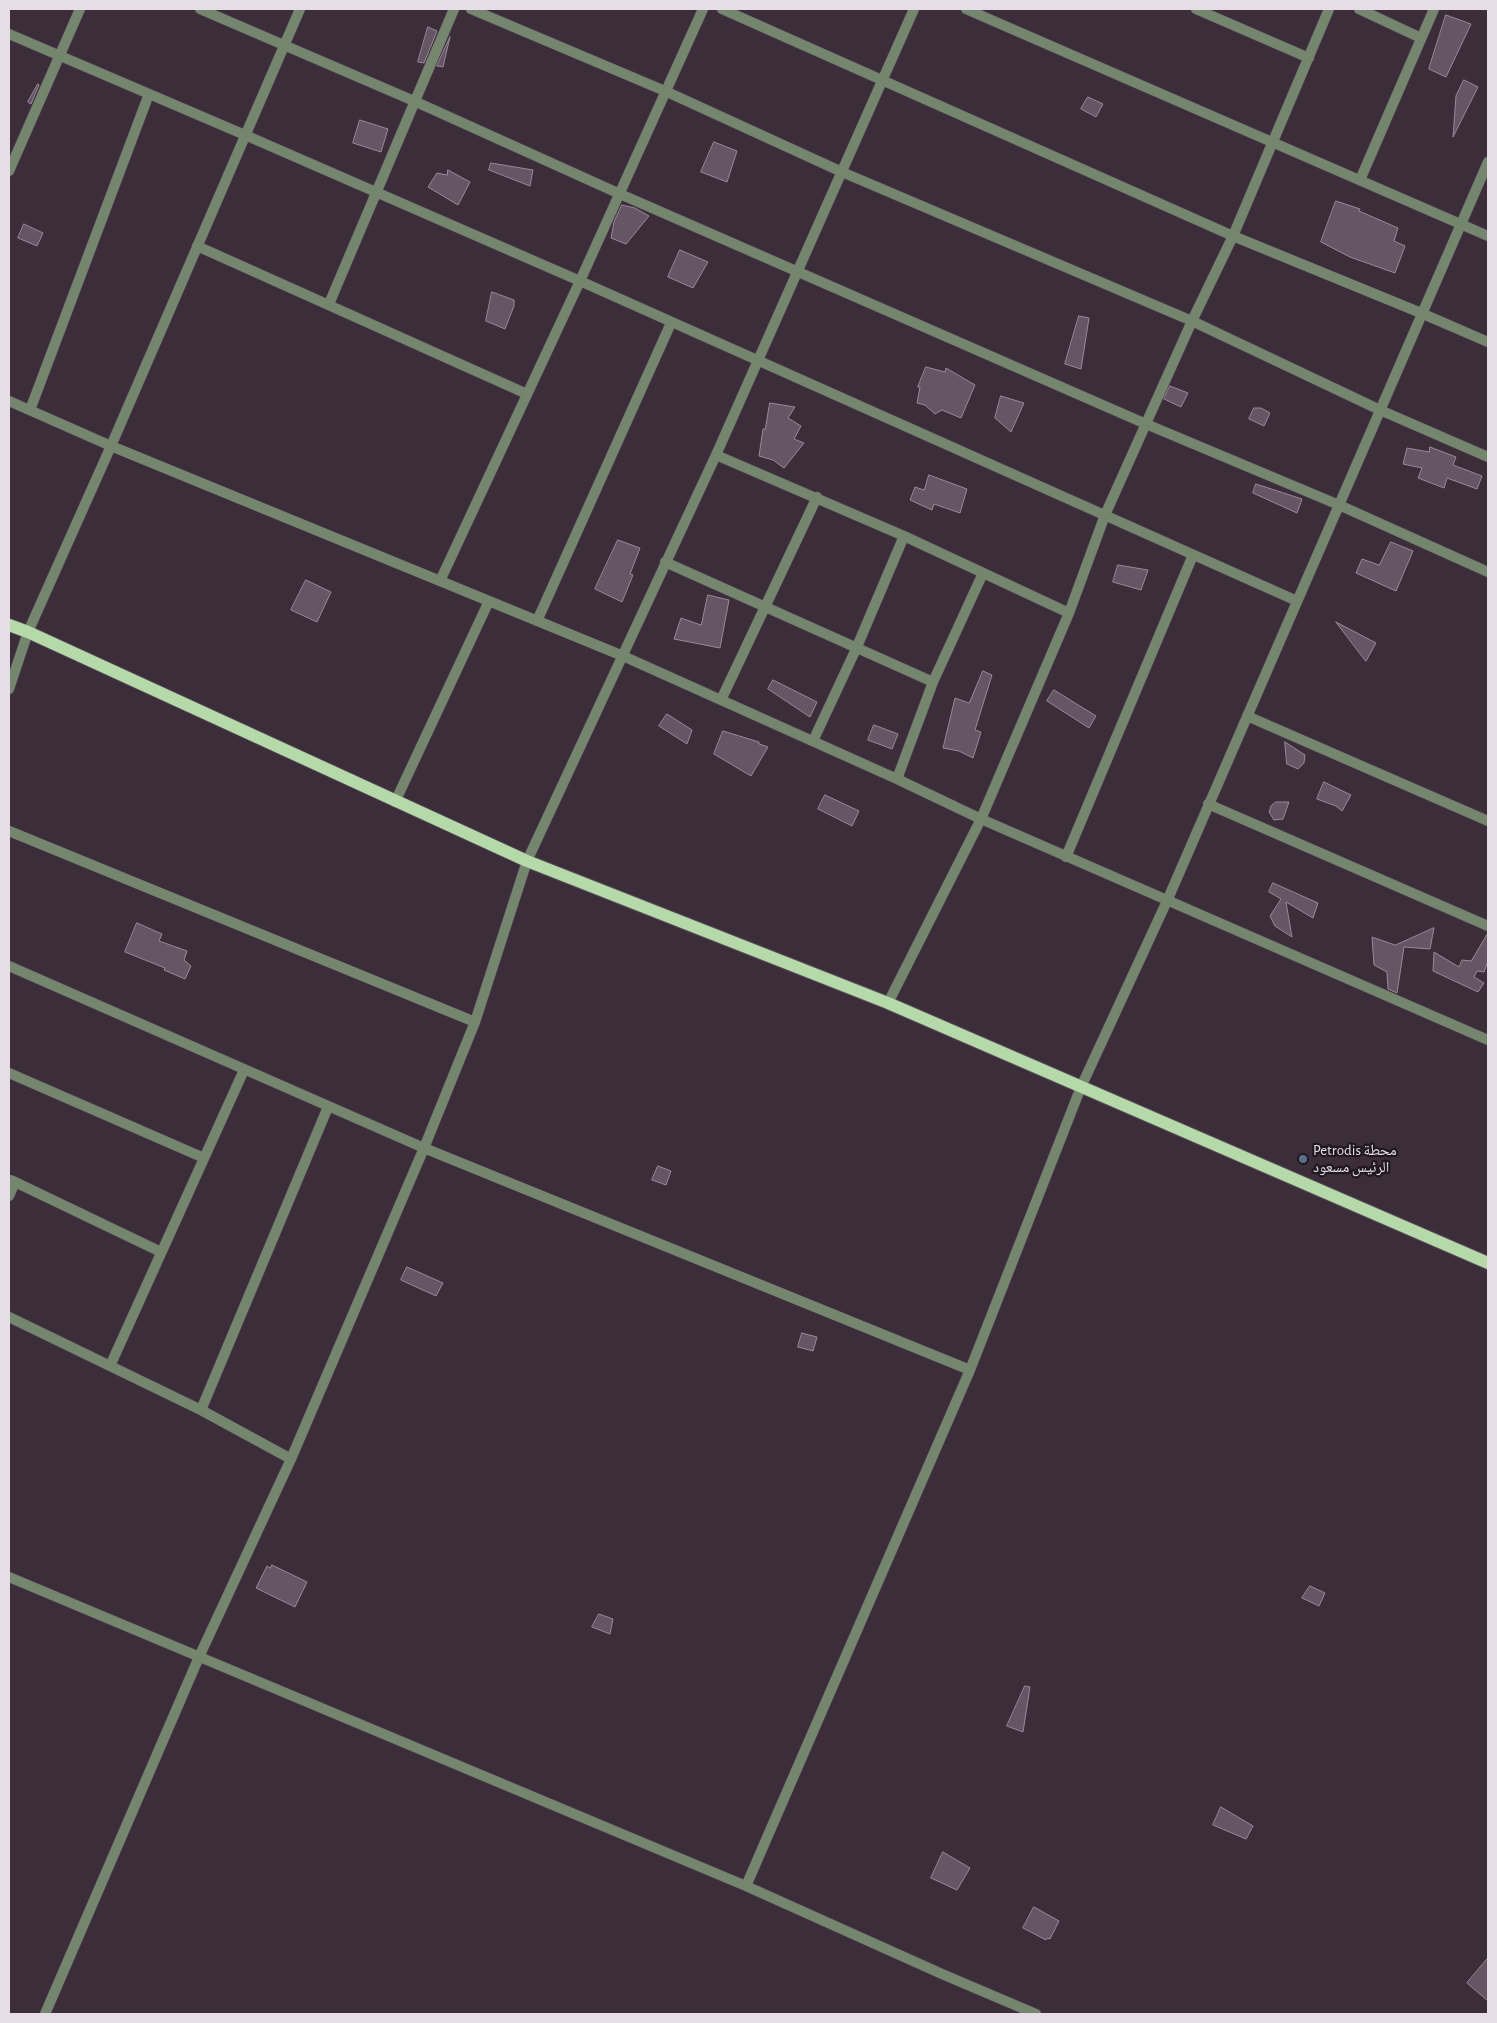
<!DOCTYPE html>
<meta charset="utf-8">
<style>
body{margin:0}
#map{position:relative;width:1497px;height:2023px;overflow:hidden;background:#3c2d3b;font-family:"Alegreya Sans",sans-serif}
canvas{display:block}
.frame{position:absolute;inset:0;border:10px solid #e7dde6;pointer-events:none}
</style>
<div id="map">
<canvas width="1497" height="2023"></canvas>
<div class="frame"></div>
</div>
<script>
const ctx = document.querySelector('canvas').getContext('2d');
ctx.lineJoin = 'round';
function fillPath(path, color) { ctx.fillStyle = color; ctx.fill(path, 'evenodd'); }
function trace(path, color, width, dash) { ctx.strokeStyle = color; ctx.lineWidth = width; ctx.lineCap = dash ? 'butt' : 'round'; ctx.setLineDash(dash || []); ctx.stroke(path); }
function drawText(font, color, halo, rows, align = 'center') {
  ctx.font = font + ' "Alegreya Sans","Noto Naskh Arabic",sans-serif'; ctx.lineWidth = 4.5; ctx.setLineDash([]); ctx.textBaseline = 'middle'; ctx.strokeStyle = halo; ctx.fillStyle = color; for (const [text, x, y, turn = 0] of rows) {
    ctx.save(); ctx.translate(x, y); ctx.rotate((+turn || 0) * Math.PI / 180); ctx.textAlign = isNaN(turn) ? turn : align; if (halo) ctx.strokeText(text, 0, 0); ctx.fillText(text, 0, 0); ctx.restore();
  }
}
const building = new Path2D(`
 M1446 15 1471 24 1446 77 1429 69Z
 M428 27 437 31 424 63 418 62Z
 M450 37 443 67 437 66Z
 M1464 80 1478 87 1453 137 1456 96Z
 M38 84 39 85 31 104 28 102Z
 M1088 97 1103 104 1096 117 1081 109Z
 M360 120 388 129 381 152 353 143Z
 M714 142 737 151 727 182 701 172Z
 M491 163 533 170 530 186 489 170Z
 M448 170 470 182 458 205 428 187 437 173 447 175Z
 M1336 201 1360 209 1359 211 1398 228 1394 241 1405 246 1395 273 1350 257 1321 242Z
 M622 205 635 208 649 216 626 244 611 238 614 222Z
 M24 224 43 233 37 246 18 238Z
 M680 250 708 262 693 288 668 277Z
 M492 292 514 300V306L505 329 486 321Z
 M1079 316 1089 318 1081 369 1065 364Z
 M926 367 945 372 946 368 975 385 961 418 942 410 935 414 925 405 917 403 920 387H918Z
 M1170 386 1188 393 1181 407 1164 399Z
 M1001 396 1024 403 1011 432 995 418Z
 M770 403 795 407 788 418 801 426 794 439 804 443 784 468 773 460 759 456 763 429H765Z
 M1254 408H1261L1270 413 1264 426 1249 419Z
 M1430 447 1456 457 1453 465 1482 476 1477 489 1447 478 1444 488 1418 478 1422 468 1403 464 1407 448 1429 452Z
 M929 475 967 489 960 513 934 504 932 510 910 500 915 487 924 490Z
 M1256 484 1302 499 1297 513 1253 493Z
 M618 540 640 548 630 574 633 575 622 602 595 589Z
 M1391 542 1413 551 1396 591 1356 573 1362 559 1379 565Z
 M1118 565 1148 570 1141 590 1113 582Z
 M306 580 331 592 317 622 291 610Z
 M708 595 729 600 720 648 674 639 681 618 701 625Z
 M1336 622 1376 643 1366 661Z
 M983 671 992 675 975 730 981 732 973 758 959 751 943 748 955 698 969 703Z
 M773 680 817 702 810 717 768 689Z
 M1054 690 1096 716 1089 728 1047 701Z
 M667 714 692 730 687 744 659 726Z
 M874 725 898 734 892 749 868 740Z
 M723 731 759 742V744L768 747 751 776 714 754Z
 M1285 742 1305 755 1304 763 1298 769 1287 764Z
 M1324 782 1351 795 1342 811 1336 806 1317 799Z
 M825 795 859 811 852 826 818 809Z
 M1276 802H1289L1283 819 1274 820 1269 812 1271 806Z
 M1273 883 1318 903 1313 918 1286 902 1292 937 1275 926 1270 916 1281 899 1269 892Z
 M137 923 162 934 159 941 187 951 184 960 191 966 185 979 164 970 165 968 125 952Z
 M1434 928 1430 949 1404 947 1397 993 1388 989 1387 972 1374 965 1372 937 1395 945Z
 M1488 933V961L1484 972 1477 971 1474 977 1484 983 1478 992 1433 971 1434 952 1459 967 1462 960 1471 961Z
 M658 1166 671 1171 666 1185 652 1180Z
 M407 1267 443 1283 436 1296 401 1280Z
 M802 1333 817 1337 813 1351 798 1347Z
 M272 1565 307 1582 295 1607 256 1588 267 1566 270 1568Z
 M1310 1586 1325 1593 1319 1606 1302 1598Z
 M599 1614 613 1619 610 1634 592 1627Z
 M1025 1686 1030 1687 1023 1732 1007 1726Z
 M1221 1807 1253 1826 1246 1839 1213 1825Z
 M943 1852 970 1868 957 1890 931 1878Z
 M1034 1907 1059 1921 1050 1939 1047 1938 1046 1940 1023 1928Z
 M1488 1958V2001L1467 1983Z`);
fillPath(building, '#665665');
trace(building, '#9a8999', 1);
const street = new Path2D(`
 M200 9 414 101 620 194 1146 424 1339 505 1488 572
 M471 9 665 91 842 172 1192 321 1380 410 1488 457
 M722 9 1233 236 1421 313 1488 342
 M966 9 1488 236
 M1196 9 1309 58
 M1359 9 1421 38
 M9 34 245 135 580 281 1297 601
 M9 171 80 9
 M1360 180 1434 9
 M197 246 527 394
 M329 304 454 9
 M9 401 111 446 623 656 897 779 981 819 1488 1040
 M30 410 149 94
 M716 455 904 536 1069 613
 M665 562 933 682
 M440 581 580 281 703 9
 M537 621 671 323
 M9 689 28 632 111 446 300 9
 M721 700 817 497
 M1247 716 1488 821
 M813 741 856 649 904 536
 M897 779 933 682 983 573
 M395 802 489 601
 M1208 804 1488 926
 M9 831 475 1022
 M1066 857 1193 555
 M9 966 424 1148 970 1370
 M888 1003 981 819 1069 613 1105 515 1192 321 1233 236 1329 9
 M9 1073 204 1158
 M15 1182 161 1252
 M9 1196 15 1182 10 1180
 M9 1317 201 1410 291 1459
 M110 1366 244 1070
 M201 1410 328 1107
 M9 1577 746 1886 942 1974 1036 2014
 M746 1886 970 1370 1081 1087 1167 901 1488 162
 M45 2014 199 1657 291 1459 424 1148 475 1022 527 861 716 455 914 9`);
const primary = new Path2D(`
 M9 625 28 632 527 861 888 1003 1488 1263`);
trace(street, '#574956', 11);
trace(primary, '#574956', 14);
trace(street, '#75866f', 10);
trace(primary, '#b6d9a9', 12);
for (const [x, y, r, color] of [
 [1303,1159,5,"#5c6f8a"]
]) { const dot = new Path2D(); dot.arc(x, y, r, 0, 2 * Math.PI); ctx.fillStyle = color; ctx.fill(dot); trace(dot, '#1f181e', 2); }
drawText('15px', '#e7dde6', '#1f181e', [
 ["Petrodis محطة",1313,1150],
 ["الرئيس مسعود",1313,1167]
], 'left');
</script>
